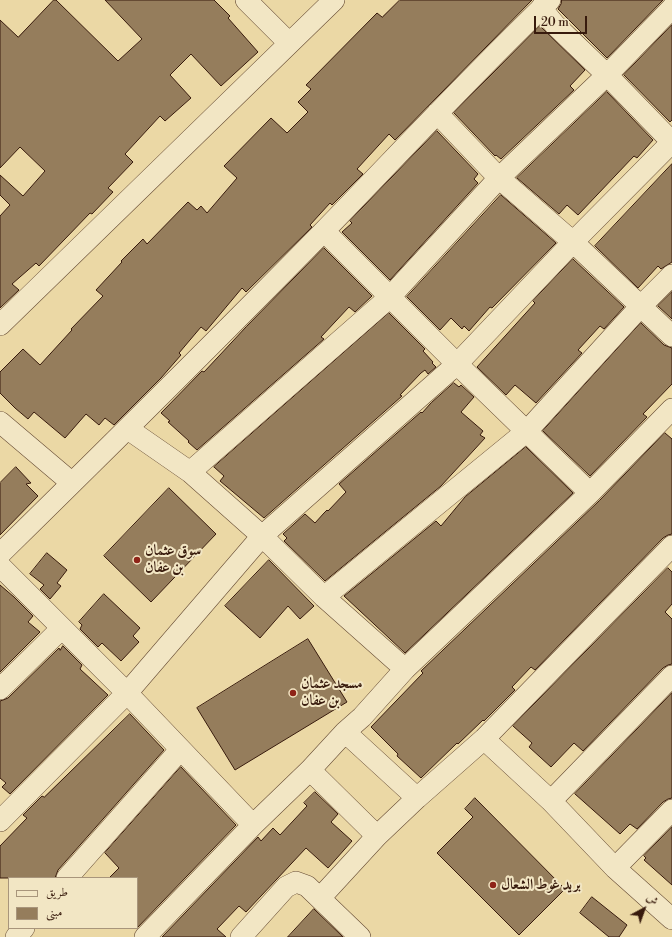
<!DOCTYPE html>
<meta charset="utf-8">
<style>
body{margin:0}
#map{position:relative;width:672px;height:937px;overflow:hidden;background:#ebd8a5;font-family:"Libre Bodoni",Amiri,serif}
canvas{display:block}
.legend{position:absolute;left:8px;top:877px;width:130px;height:52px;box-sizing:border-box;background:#f2e6c4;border:1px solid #a8957b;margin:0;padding:5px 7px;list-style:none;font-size:12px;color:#381b0d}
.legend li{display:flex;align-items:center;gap:8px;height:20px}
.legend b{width:20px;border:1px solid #a8957b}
.north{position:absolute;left:624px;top:889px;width:40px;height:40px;-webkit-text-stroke:3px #f2e6c4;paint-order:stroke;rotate:41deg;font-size:11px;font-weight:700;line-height:16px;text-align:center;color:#381b0d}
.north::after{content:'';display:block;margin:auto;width:14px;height:18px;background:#381b0d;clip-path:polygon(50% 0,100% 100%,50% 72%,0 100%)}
.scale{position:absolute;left:534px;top:16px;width:53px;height:18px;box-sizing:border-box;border:2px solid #381b0d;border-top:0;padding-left:5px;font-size:12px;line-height:14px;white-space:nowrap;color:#381b0d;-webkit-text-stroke:3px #f2e6c4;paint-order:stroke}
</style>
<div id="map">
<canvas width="672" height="937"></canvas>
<ul class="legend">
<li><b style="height:5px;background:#f2e6c4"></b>طريق</li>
<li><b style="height:11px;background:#957d5c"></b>مبنى</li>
</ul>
<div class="north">ش</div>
<div class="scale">20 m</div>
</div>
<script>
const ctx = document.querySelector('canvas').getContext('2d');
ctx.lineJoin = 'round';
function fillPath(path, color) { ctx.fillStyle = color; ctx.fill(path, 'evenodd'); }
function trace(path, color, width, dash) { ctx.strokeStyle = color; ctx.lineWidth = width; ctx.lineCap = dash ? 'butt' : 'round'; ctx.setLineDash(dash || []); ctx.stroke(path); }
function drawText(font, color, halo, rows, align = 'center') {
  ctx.font = font + ' "Libre Bodoni",Amiri,serif'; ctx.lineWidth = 4; ctx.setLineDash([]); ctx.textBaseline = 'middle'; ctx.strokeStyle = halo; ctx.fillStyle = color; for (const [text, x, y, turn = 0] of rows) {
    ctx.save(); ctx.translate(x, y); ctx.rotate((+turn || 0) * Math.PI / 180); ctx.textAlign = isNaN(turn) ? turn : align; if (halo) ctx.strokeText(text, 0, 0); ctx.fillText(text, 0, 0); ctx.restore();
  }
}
const building = new Path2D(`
 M54 0H56L118 61 142 39 105 0H214L230 16 228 18 258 52 221 86 191 54 170 75 191 98 165 121 160 116 125 154 133 162 108 188 113 192 92 214 90 213 39 266 36 263 12 284 19 290 0 308V216L10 205 0 195V175L23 196 45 171 20 147 0 168V20L18 37Z
 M400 0H532L395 140 389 134 357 169 363 174 332 205 330 203 310 225 312 227 246 292 242 288 206 331 201 327 179 353 181 355 161 378 114 425 105 418 99 425 86 414 65 438 34 412 28 419 15 408 0 393V372L23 349 40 365 72 330 71 329 103 296 96 290 122 262 121 261 143 239 147 244 188 202 197 210 201 206 207 213 237 178 224 166 271 118 287 133 308 112 298 102 311 89 306 85 377 13 382 17Z
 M562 0H663L607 58 558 9 561 4Z
 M672 25V120L670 122 624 75Z
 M540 26 585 70 570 86 574 90 501 159 496 155 495 156 454 113Z
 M607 92 653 140 637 158 634 156 578 215 567 205 559 214 517 178Z
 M437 131 478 174 474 179 478 183 390 280 342 232 352 223 350 221Z
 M672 164V262L661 269 658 266 638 288 595 246Z
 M501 195 556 243 492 308 490 307 469 331 464 326 462 329 451 318 440 330 407 297Z
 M324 248 372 296 355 312 349 307 321 337 324 339 197 450 188 442 189 441 168 422 170 421 161 413 202 371 204 372 246 327Z
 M573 259 624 307 604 329 600 326 578 350 582 353 536 403 515 385 506 395 477 367 535 303 533 301Z
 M672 292V319L658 306Z
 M389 313 425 349 423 351 433 362 432 363 436 367 428 374 425 370 421 373 400 395 402 396 264 518 220 481 224 476 214 467Z
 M641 323 664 345 672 348V384L643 414 647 417 590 476 543 431Z
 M454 383 459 387 461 385 474 397 461 412 483 431 480 435 485 438 441 486 325 581 284 541 287 538 283 534 305 514 315 523 324 513 327 510 328 511 346 492 339 484 421 412 422 413 431 403Z
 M665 433 672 439V534L668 535 663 538 535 670 531 667 512 687 515 690 484 721 483 720 458 744 457 743 421 778 397 756 398 754 371 727 423 673 421 671 599 501Z
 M526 447 573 493 405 653 344 596 436 521 441 526 465 497Z
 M16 467 31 483 26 484 38 496 0 535V483Z
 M169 488 216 534 151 602 104 556Z
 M47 553 67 570 57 583 61 586 50 599 40 589 44 585 30 574Z
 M269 560 314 606 300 619 288 606 260 638 225 606Z
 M668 568 672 572V604L665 612 672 619V664L668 665 663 668 583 751 574 743 551 767 529 747 532 743 513 726Z
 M0 585 14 597 33 616 28 622 40 632 0 672Z
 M104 594 140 628 133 636 139 642 121 661 102 643 98 647 80 629 82 625 79 622Z
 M308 639 347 702 235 770 197 708Z
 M63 646 82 665 80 669 108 695 10 794 2 787 6 783 0 778V701L3 700 8 698 59 648 60 650Z
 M672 693V798L668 799 663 802 637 829 630 824 620 834 575 794Z
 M130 714 164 750 58 870 55 878H0V846L27 818 23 815 42 796 44 797Z
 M181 767 236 825 137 928V878H109L119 868 105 853Z
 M315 792 338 814 331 822 352 841 328 868 306 848 246 912 239 906 217 929 226 937H162L258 837 261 841 273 828 280 835 307 806 304 803Z
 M475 798 565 889 519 935 437 853 473 817 465 809Z
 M672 827V885L644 860 646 858 644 856Z
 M592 897 627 925 619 937H609L580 913Z
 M314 909 343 937H288Z`);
fillPath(building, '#957d5c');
trace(building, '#381b0d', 1);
const street = new Path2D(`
 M246 0 289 43
 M541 8 555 25 607 75 672 142
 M437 113 499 178 573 242 672 336
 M324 231 457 364 590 493
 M0 325 334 0
 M0 422 72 483
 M128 429 190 472 262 536 324 597 405 669
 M190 472 390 297 499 178 607 75 672 8
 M0 554C108 448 216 341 322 233 398 155 472 75 550 0
 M0 566 127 693 253 825
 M324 597 527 431 640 307 672 275
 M0 689 62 628
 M345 732 417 798
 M484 739 551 801 615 868 672 919
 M310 770 377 836
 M551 801 672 676
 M0 821 127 693 262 536 457 364 573 242 672 142
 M615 868 672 810
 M67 878 180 750
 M320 898 377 836 417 798 484 739 672 546
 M16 937 24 928
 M145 937 253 825 310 770 345 732 362 717 405 669 590 493 672 409
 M241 937 286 887 296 882 307 886 360 937`);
trace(street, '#654a33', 22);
trace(street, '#f2e6c4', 21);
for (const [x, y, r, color] of [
 [137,560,4,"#8f2418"],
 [293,693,4,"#8f2418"],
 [493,885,4,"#8f2418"]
]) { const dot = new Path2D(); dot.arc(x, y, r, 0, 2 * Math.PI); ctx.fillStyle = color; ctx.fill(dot); trace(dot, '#f2e6c4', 1.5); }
drawText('bold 15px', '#381b0d', '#f2e6c4', [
 ["سوق عثمان",145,551],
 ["بن عفان",145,568],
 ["مسجد عثمان",301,684],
 ["بن عفان",301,701],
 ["بريد غوط الشعال",501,885]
], 'left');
</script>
